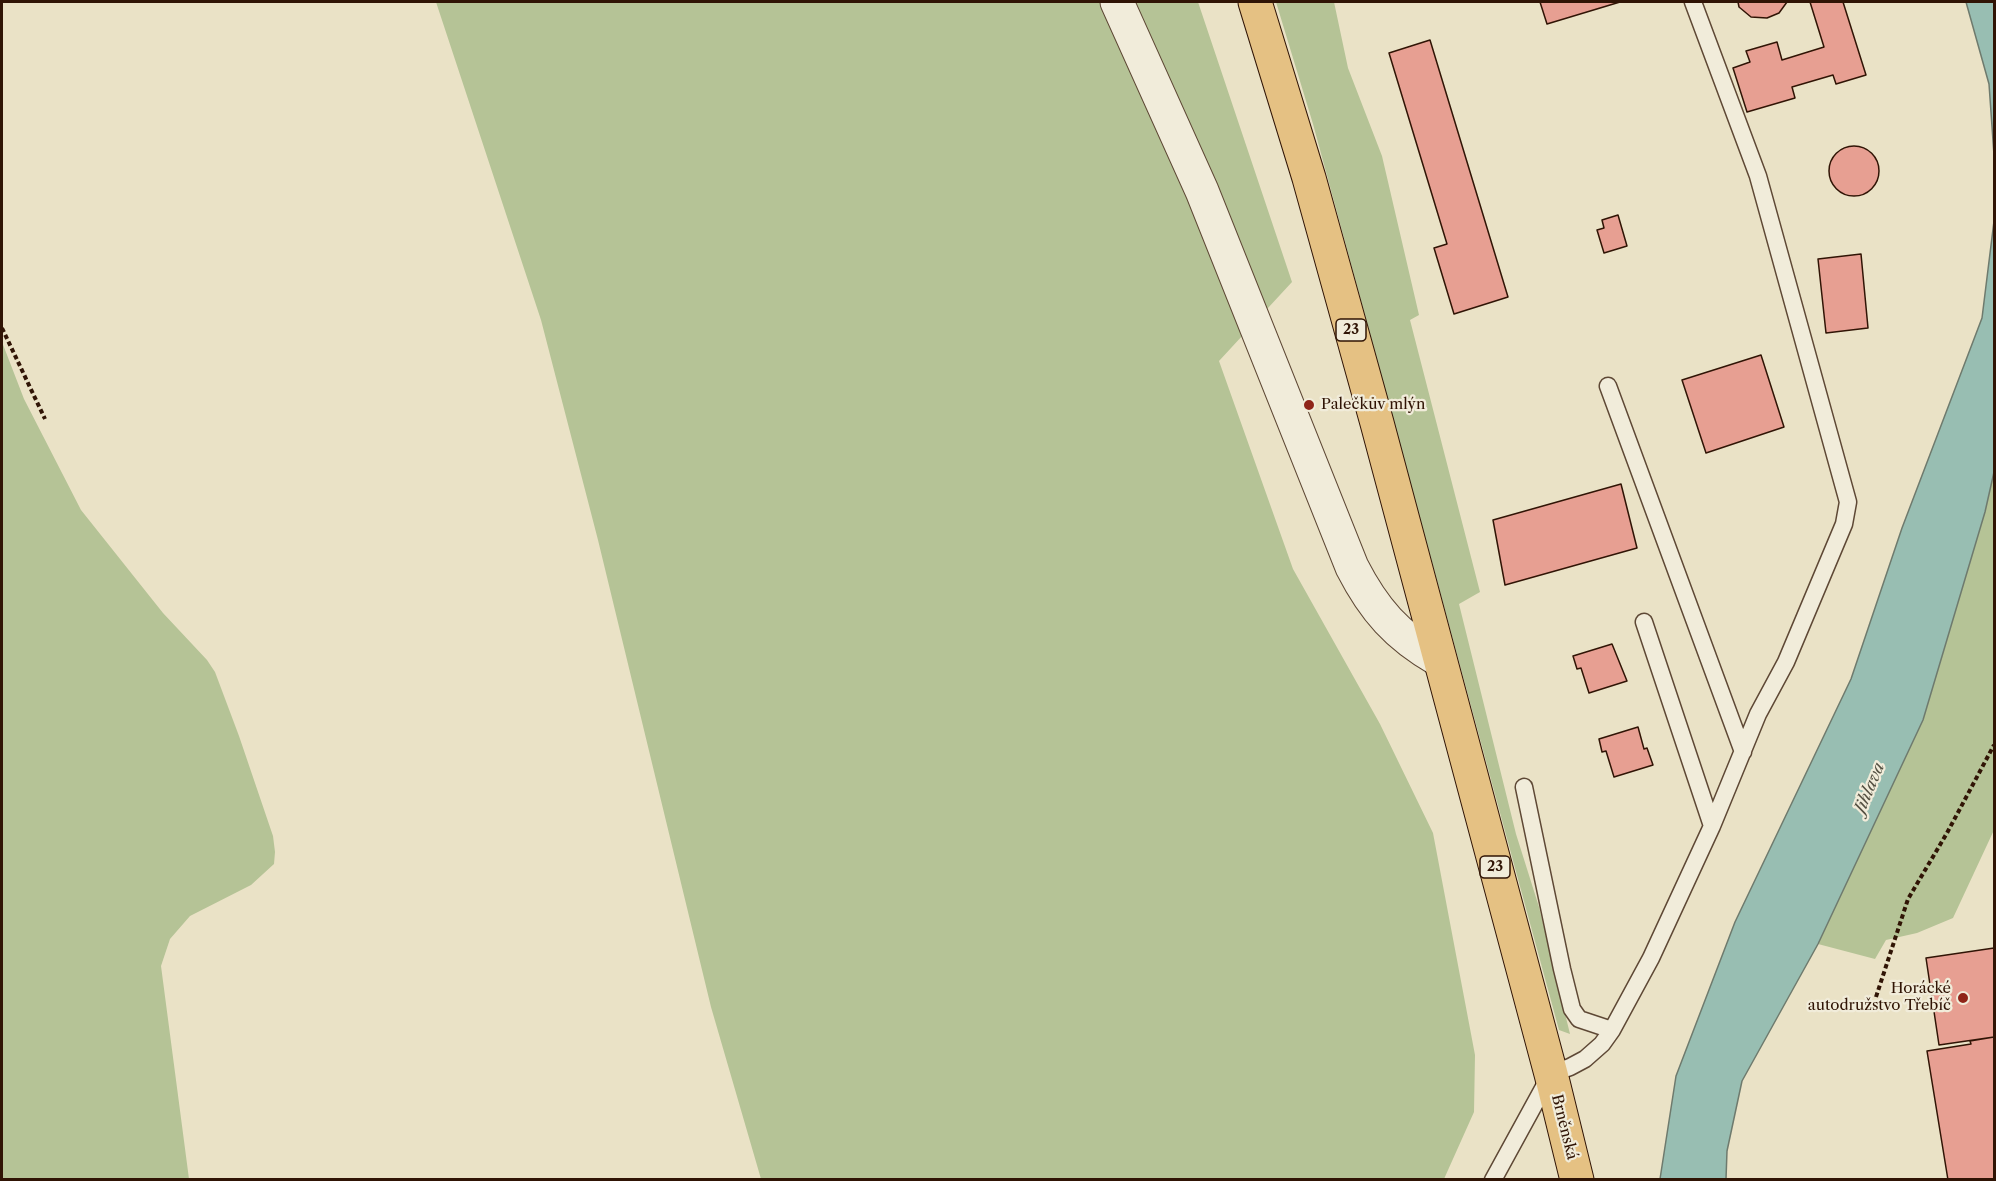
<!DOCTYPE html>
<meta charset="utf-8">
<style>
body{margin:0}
#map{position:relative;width:1996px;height:1181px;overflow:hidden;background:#eae2c6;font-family:"Libre Caslon Text",serif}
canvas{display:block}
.frame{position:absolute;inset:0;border:3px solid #301405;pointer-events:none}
</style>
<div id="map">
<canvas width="1996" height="1181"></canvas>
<div class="frame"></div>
</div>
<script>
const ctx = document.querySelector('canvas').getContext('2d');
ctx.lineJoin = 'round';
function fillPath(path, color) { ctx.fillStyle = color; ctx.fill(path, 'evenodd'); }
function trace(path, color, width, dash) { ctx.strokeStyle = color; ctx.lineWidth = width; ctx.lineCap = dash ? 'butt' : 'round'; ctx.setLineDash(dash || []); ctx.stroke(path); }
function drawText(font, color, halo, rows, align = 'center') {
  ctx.font = font + ' "Libre Caslon Text",serif'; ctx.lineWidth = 4.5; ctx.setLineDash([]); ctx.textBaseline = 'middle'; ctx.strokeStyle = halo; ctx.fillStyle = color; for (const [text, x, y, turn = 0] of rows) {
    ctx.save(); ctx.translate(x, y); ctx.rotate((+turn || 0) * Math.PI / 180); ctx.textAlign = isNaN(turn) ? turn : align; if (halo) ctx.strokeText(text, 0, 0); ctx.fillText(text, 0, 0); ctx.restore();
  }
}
fillPath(new Path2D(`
 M436 2H1198L1292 282 1219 361 1293 569 1380 724 1433 833 1475 1055 1474 1112 1444 1179H761L711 1007 598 540 541 320Z
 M1276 2H1334L1348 68 1382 156 1419 315 1410 320 1480 592 1459 604 1516 834 1539 907 1570 1034 1559 1030 1313 124Z
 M2 342 24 399 81 510 163 613 207 660 215 672 239 736 273 836 275 852 274 864 251 885 190 916 170 939 161 966 189 1179H2Z
 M1994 472V830L1953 918 1917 933 1886 940 1875 959 1818 944 1923 720 1985 512Z`), '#b5c396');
const water = new Path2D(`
 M1966 2H1994V155L1989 84Z
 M1994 221V472L1985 512 1923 720 1818 944 1742 1081 1727 1151 1726 1179H1660L1676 1076 1735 922 1851 679 1902 528 1982 318Z`);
fillPath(water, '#98beb2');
trace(water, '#6e7a6d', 1.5);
const building = new Path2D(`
 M1540 2H1620L1547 24Z
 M1738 2H1787L1779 13 1767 18 1751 17 1739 7Z
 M1810 2H1843L1866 75 1836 84 1833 75 1792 87 1795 98 1747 112 1733 68 1750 62 1746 51 1777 42 1782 60 1824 47Z
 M1430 40 1508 297 1454 314 1434 248 1447 244 1389 53Z
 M1829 171a25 25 0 1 1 50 0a25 25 0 1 1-50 0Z
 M1618 215 1627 246 1604 253 1597 230 1604 228 1602 220Z
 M1861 254 1868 328 1826 333 1818 259Z
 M1761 355 1784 427 1706 453 1682 380Z
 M1621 484 1637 548 1505 585 1493 520Z
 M1612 644 1627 681 1589 693 1581 668 1577 669 1573 656Z
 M1638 727 1644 749 1647 748 1653 765 1614 777 1606 751 1602 752 1599 739Z
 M1994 948V1037L1939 1045 1926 958Z
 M1994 1037V1180H1948L1927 1051 1971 1044 1970 1041Z`);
fillPath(building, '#e79f92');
trace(building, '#301405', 1.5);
const service = new Path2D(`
 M1608 386 1743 752
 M1644 622 1712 826
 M1524 787 1562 969 1572 1009 1579 1019 1612 1030
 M1493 1180 1551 1074 1570 1067 1585 1059 1602 1044 1612 1030 1651 958 1712 826 1758 714 1786 662 1844 524 1848 502 1758 176 1693 2`);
const tertiary = new Path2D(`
 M1117 2 1202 191 1352 567C1374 610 1397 636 1439 660`);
const primary = new Path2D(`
 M1255 2 1309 178 1377 423 1551 1074 1577 1180`);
trace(service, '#5e4835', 19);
trace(tertiary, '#5e4835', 35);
trace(primary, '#301405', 35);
trace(new Path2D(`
 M2 328 45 419
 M1876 997 1908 899 1947 833 1994 745`), '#301405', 4, [4.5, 3]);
trace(service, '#f1ecda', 16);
trace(tertiary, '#f1ecda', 33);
trace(primary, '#e5c183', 33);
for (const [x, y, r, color] of [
 [1309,405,6,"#8f2418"],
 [1963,998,6,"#8f2418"]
]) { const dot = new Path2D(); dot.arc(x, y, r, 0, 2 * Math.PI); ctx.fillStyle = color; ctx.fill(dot); trace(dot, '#f1ecda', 2); }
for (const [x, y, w] of [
 [1351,330,30],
 [1495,867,30]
]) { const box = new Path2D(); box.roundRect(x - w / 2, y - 11, w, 22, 4.5); ctx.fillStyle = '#f1ecda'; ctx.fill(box); trace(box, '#301405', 1.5); }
drawText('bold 14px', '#301405', null, [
 ["23",1351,330],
 ["23",1495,867]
]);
drawText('15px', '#301405', '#f1ecda', [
 ["Palečkův mlýn",1321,405],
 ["Horácké",1951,989,"right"],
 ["autodružstvo Třebíč",1951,1006,"right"]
], 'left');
drawText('15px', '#301405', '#f1ecda', [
 ["Brněnská",1564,1127,76]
]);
drawText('italic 16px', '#545042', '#f1ecda', [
 ["Jihlava",1870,788,-67]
]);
</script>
